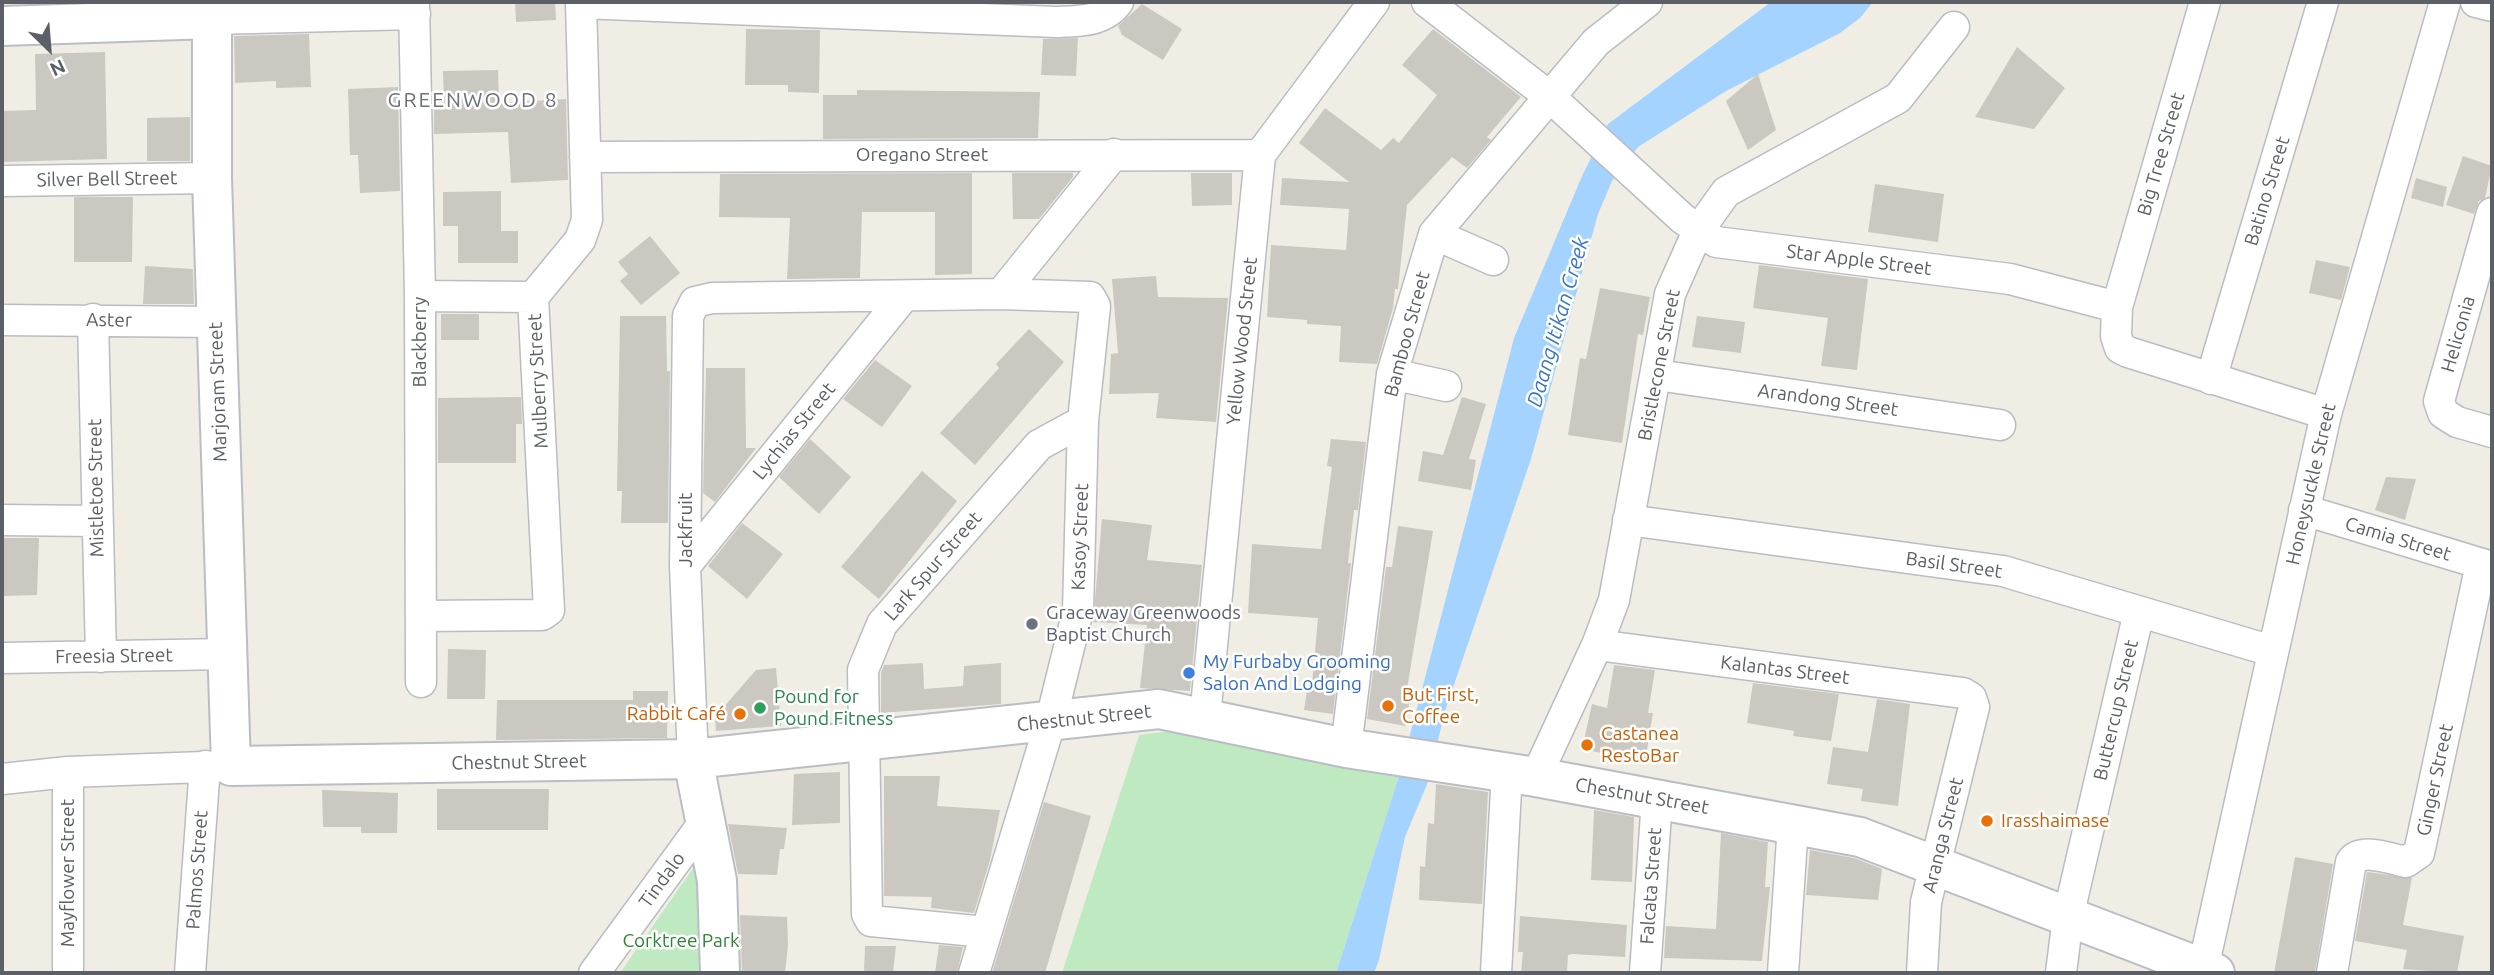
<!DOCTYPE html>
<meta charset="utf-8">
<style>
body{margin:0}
#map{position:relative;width:2494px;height:975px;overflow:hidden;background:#f0eee4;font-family:Ubuntu,sans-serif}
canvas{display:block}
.frame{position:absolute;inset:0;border:4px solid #5c6066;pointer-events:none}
.north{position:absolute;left:14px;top:14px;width:70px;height:70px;-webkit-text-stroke:5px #fff;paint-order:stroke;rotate:155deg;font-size:19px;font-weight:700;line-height:28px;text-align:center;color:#5c6066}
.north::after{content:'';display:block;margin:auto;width:24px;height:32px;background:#5c6066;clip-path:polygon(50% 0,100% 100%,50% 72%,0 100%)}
</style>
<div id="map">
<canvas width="2494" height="975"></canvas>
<div class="frame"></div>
<div class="north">N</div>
</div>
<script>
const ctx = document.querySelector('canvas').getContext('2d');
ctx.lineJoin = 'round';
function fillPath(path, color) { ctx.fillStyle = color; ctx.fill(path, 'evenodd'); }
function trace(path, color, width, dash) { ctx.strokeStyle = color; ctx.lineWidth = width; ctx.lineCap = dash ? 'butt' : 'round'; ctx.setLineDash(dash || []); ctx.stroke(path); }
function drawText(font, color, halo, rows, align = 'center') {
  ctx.font = font + ' Ubuntu,sans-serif'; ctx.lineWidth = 5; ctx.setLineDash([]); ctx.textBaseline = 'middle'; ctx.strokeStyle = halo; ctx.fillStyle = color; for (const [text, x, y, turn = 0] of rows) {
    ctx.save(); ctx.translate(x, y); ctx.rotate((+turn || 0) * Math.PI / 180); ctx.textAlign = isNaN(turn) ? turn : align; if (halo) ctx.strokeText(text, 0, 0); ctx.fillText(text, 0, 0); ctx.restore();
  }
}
fillPath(new Path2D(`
 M1170 731 1400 773 1336 973H1062L1139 735Z
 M698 861 712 973H620Z`), '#bfeac1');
fillPath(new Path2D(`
 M1771 2H1873L1860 18 1840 33 1726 91 1638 147 1612 181 1598 214 1531 459 1445 711 1428 782 1405 837 1379 960 1374 973H1336L1400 773 1514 338 1582 176 1608 124Z`), '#a5d3ff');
fillPath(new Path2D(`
 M515 2H555L556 20 516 22Z
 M1142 4 1182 29 1163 60 1122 35 1118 26Z
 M746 29 820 30 819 93 788 92V85H745Z
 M1433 29 1521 97 1487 137 1491 140 1467 168 1452 157 1407 205 1398 289H1395L1393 308 1377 364 1339 362 1341 326 1307 324V320L1267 317 1271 245 1346 250 1349 209 1280 205 1282 178 1349 182 1299 143 1325 108 1381 150 1393 138 1399 143 1437 95 1402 65Z
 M309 34 311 87 276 88V81L235 83 234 36Z
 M1078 38 1076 76 1041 75 1043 39Z
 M2017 47 2065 88 2034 129 1975 117Z
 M105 52 107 159 2 162V111L36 110 35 54Z
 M498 70 499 103 566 99 568 180 511 183 508 132 434 134V102L444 101 443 71Z
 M1758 74 1776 130 1748 150 1726 101Z
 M398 87 400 191 360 193 358 155H350L348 89Z
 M857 90 1040 92 1038 138 823 139V95H857Z
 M190 117V161H147V118Z
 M2463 156 2492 166 2485 198 2479 201 2474 214 2446 205Z
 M972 173V274L935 275V212H862L860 278 787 279 790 218 719 217 720 174Z
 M1012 173H1073V177L1039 219H1013Z
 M1191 173H1232V205L1192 206Z
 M2416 178 2447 187 2443 207 2411 198Z
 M1875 184 1944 194 1938 242 1868 232Z
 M501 191V231H518V263H458V226H443V192Z
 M74 197H133L132 262H74Z
 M650 236 680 273 641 305 620 281 628 274 618 262Z
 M2316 260 2350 267 2341 300 2309 293Z
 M1759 265 1868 279 1857 370 1821 366 1828 318 1753 308Z
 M145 266 193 269 194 304H143Z
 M1156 276 1158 297 1228 298 1216 422 1156 418 1159 393 1109 394 1111 354 1118 353 1112 279Z
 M1600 288 1650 297 1643 335 1638 334 1622 443 1568 435 1580 358 1586 359Z
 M441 314H479V340H441Z
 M620 316H666L667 371H670L668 523H621L622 491H617Z
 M1697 316 1745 322 1741 353 1692 347Z
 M1029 329 1064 362 975 465 940 433 999 368 996 364Z
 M875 360 912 386 882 427 843 399Z
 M706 368H745L746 448H756L715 502 703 493Z
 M521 397 522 424H516V463H438V398Z
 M1462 397 1486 404 1469 459 1476 460 1471 490 1418 481 1423 451 1443 455Z
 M810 439 851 477 819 514 779 477Z
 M1331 439 1366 442 1358 510H1354L1348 563H1351L1333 714 1304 710 1308 683 1312 684 1318 618 1248 613 1252 544 1321 549 1332 467 1327 466Z
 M922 471 957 501 879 599 841 567Z
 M2386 477 2416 479 2405 520 2375 510Z
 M1102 519 1152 525 1147 560 1202 565 1190 691 1140 688 1147 625 1093 622Z
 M742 523 783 554 747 599 708 566Z
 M1398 526 1433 531 1407 689 1411 690 1406 726 1367 719 1386 567H1392Z
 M2 538H39L37 595 3 596Z
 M448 649 486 650 485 699H447Z
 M923 663 924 689 963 686 964 666 1001 663V704L881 713V673L884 665Z
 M1614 665 1655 670 1648 713H1653L1645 762 1582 749 1592 704 1607 708Z
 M776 668 781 726 716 731 715 717 756 670Z
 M1753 683 1839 694 1831 741 1793 736 1794 731 1747 723Z
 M633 691H668L667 738 496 740 497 700H633Z
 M1877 699 1910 704 1898 806 1861 801 1863 789 1827 784 1833 747 1868 752Z
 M840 772V823L792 825 794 774Z
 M884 776H940L937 806 1000 810 990 860 974 913 931 908 932 897 884 896Z
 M1436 784 1488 792 1482 904 1419 900 1420 866 1425 867 1428 823 1434 824Z
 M437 789H549L548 830H437Z
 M322 790 398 793 397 833H361V827H323Z
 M1044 802 1091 816 1045 973H992Z
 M1594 810 1634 817 1632 882 1591 880Z
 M728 824 787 828 784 849H780L777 875 738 874Z
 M1721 833 1768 842 1765 887H1770L1762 961 1664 958 1666 926 1716 929Z
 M1810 850 1854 858 1882 869 1878 900 1806 895Z
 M2295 857 2333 864 2315 973H2274Z
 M2367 872 2412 878 2403 925 2464 936 2457 973 2403 969 2407 950 2355 941Z
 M740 915 787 917 788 945 785 973H742Z
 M1520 916 1627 925 1625 957 1573 954 1568 955 1567 973H1521L1523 952H1518Z
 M939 945 963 947 957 973H935Z
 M865 946H896L893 973H864Z`), '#cbc8c1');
const street = new Path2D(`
 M414 2 420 296 421 682
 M1427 2 1550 97 1683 219 1716 242 2010 279 2117 307 2116 336 2120 348 2128 352 2326 414
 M2476 2 2492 6
 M581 3 1056 22C1078 21 1104 22 1118 2
 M212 19 415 14
 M585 157 1260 155
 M2 181 212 178
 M2492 213 2439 401 2443 413 2457 422 2492 432
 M1434 234 1493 260
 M1001 294 1114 154
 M420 296 533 297
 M2117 307 2205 2
 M93 319 101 657
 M2 320 216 322
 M1392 374 1446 386
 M1657 375 2000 425
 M2211 379 2323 2
 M2304 510 2492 567
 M2 520 96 521
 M1628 520 2003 571 2272 651
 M685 566 904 296
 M421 616 542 615 549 610 533 297 580 240 587 220 581 2
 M1597 645 1963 693 1971 698 1974 707 1926 902 1922 973
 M2 658 227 654
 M1205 717 1260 155 1374 2
 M1346 748 1392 374 1434 234 1596 42 1647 2
 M693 759 685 566 688 316 695 302 712 298 1001 294 1090 297 1095 306 1083 421 1078 611 1051 720 974 973
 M68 772V973
 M1536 777 1597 645 1614 600 1670 294 1698 231 1726 192 1898 98 1954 27
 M2 779 68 772 231 766
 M986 932 871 921 867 914 863 670 882 624 1039 445 1083 421
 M190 973 205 766
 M594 973 705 821
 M1496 973 1507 772
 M1645 973 1657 799
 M1783 973 1793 824
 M2061 973 2068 917 2139 612
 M2202 973 2326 414 2445 2
 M2332 973 2351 862C2361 847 2391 859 2406 862L2419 853 2481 564`);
const secondary = new Path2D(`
 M2 26 212 19V178L231 766 693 759 1159 709 1346 748 1536 777 1860 837 2215 973
 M693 759 717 881 720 973`);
trace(street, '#b9bcc1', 33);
trace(secondary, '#babdc4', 42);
trace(street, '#fff', 30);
trace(secondary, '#fff', 38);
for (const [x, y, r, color] of [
 [1032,624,7,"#6b7280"],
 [1189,673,7,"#3f7fe0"],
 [1388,706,7,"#e8710a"],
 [760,708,7,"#2e9e5b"],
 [740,714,7,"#e8710a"],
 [1587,745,7,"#e8710a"],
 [1987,821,7,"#e8710a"]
]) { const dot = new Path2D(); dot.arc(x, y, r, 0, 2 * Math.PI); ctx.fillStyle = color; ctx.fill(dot); trace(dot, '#fff', 2.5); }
drawText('19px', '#5c6066', '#fff', [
 ["Big Tree Street",2161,154,-74],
 ["Oregano Street",922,155],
 ["Silver Bell Street",107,179,-1],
 ["Batino Street",2267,191,-73],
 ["Star Apple Street",1859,260,7],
 ["Aster",109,320,1],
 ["Bamboo Street",1407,334,-75],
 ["Heliconia",2458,334,-74],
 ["Yellow Wood Street",1242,341,-84],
 ["Blackberry",420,342,-90],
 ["Bristlecone Street",1659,365,-79],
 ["Mulberry Street",538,381,-93],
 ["Marjoram Street",218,392,-92],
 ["Arandong Street",1828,400,8],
 ["Lychias Street",794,431,-51],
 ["Honeysuckle Street",2311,484,-77],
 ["Mistletoe Street",96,488,-91],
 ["Jackfruit",686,530,-90],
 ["Kasoy Street",1080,537,-88],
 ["Camia Street",2398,539,17],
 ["Basil Street",1954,565,8],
 ["Lark Spur Street",933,566,-49],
 ["Freesia Street",114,656,-1],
 ["Kalantas Street",1785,670,7],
 ["Buttercup Street",2116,710,-77],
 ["Chestnut Street",1084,718,-6],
 ["Chestnut Street",519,762,-1],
 ["Ginger Street",2435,780,-78],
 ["Chestnut Street",1642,796,10],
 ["Aranga Street",1943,835,-76],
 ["Palmos Street",197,870,-86],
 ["Mayflower Street",68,873,-90],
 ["Tindalo",662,880,-54],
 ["Falcata Street",1651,886,-86]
]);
drawText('19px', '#5b616d', '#fff', [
 ["Graceway Greenwoods",1046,613],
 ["Baptist Church",1046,635]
], 'left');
drawText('19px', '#366cbe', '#fff', [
 ["My Furbaby Grooming",1203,662],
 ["Salon And Lodging",1203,684]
], 'left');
drawText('19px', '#c56008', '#fff', [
 ["But First,",1402,695],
 ["Coffee",1402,717],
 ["Rabbit Café",726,714,"right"],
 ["Castanea",1601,734],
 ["RestoBar",1601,756],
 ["Irasshaimase",2001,821]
], 'left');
drawText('19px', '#27864d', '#fff', [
 ["Pound for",774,697],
 ["Pound Fitness",774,719]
], 'left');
drawText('19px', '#2d8436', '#fff', [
 ["Corktree Park",681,941]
]);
ctx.letterSpacing = '2px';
drawText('21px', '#6d7278', '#fff', [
 ["GREENWOOD 8",473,100]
]);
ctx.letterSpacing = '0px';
drawText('italic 21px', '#3b76c5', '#fff', [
 ["Daang Itikan Creek",1558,322,-74]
]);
</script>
